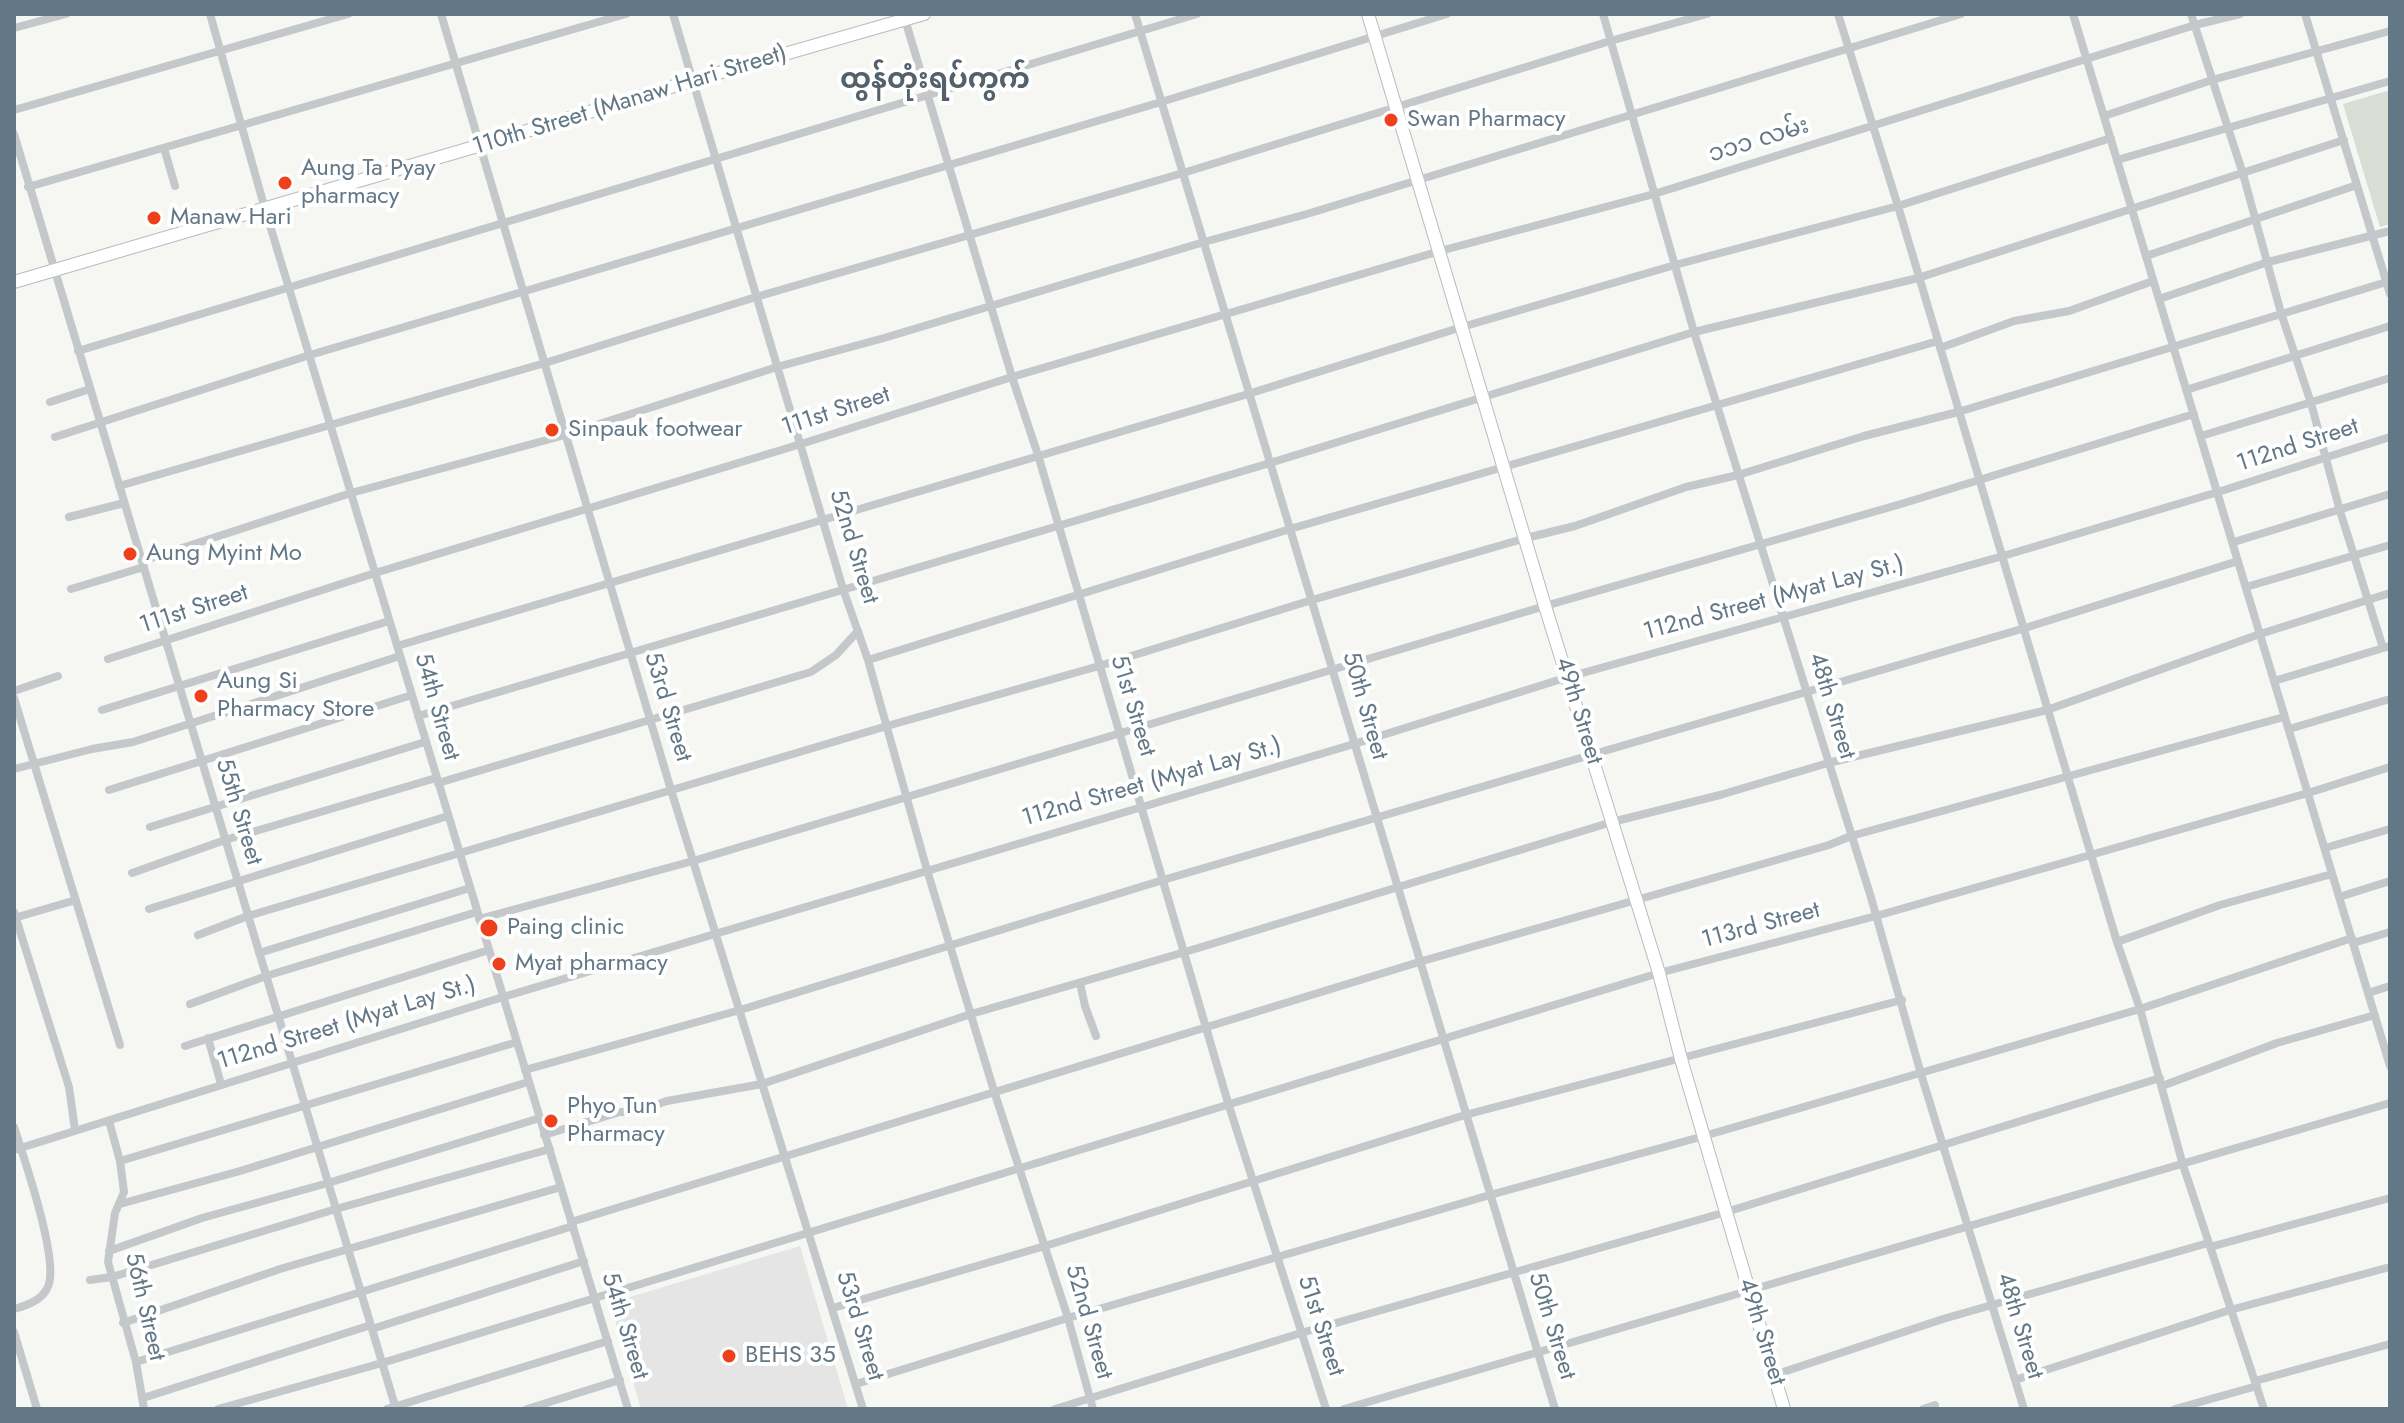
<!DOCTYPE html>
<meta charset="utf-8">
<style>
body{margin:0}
#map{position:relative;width:2404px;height:1423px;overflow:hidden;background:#f6f6f3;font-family:Jost,sans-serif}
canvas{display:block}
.frame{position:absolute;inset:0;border:16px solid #637886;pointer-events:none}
</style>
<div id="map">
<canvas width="2404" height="1423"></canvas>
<div class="frame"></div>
</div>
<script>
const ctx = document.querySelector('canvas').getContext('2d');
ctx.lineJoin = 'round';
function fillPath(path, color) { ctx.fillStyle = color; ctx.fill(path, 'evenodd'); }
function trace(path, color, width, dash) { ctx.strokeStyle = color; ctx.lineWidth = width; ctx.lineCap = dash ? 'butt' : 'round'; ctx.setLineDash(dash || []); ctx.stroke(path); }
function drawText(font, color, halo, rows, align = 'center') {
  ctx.font = font + ' Jost,"Noto Sans Myanmar",sans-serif'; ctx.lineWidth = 8; ctx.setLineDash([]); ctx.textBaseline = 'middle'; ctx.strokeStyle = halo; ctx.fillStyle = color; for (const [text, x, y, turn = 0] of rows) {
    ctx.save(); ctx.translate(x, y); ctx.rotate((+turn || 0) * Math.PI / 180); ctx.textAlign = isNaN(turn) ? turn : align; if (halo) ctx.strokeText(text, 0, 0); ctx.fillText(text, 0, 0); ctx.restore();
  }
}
fillPath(new Path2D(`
 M800 1246 848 1409H641L610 1303Z`), '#e4e5e4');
fillPath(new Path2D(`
 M2390 90V224L2380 227 2343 104Z`), '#d8ded3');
const secondary = new Path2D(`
 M1368 14 1545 606 1659 973 1681 1059 1784 1409
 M14 282 481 145 694 80 924 14`);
trace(secondary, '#b6bcc0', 14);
trace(new Path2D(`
 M210 14 265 209 628 1409
 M441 14 671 790 863 1409
 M673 14 843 589 868 660 927 870 994 1091 1068 1318 1093 1409
 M1135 14 1555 1409
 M1603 14 1694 332 1870 894 1921 1074 2024 1409
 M1838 14 1898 206 2117 942 2140 1009 2183 1165 2264 1409
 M2073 14 2390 1066
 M2191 14 2243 174 2281 313 2311 403 2340 511 2383 648
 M2305 14 2390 294
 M904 16 1012 377 1038 455 1229 1106 1326 1409
 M14 28 66 14
 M14 110 348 14
 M2104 116 2212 80 2390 31
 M14 134 396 1409
 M164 148 175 186
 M2117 160 2390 81
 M28 187 626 14
 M2146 256 2357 185
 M2159 299 2268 262 2390 231
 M1940 348 2014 321 2069 311 2153 281
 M78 351 1197 14
 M2186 390 2390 326
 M50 402 90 389
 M2201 436 2390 378
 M55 437 310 355 1161 102 1447 14
 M119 486 545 363 756 297 1183 173 1610 41 1707 14
 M69 517 124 503
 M2234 542 2390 494
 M142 561 351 493 565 435 777 367 884 338 1204 242 1307 214 1961 14
 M2246 587 2390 545
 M71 589 144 567
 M397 646 1248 394 1462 327 1675 265 1898 206 2111 138
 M108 659 375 573 801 444 1012 377 1440 251 1654 194 2195 25 2240 14
 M868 660 1290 529 1938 341
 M2274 681 2390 646
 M14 691 58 676
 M14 698 120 1045
 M102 710 389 621
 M418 716 1270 463 1694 332 1918 278 2344 140
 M2289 729 2390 699
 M14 769 92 749 133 742 400 656
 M438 783 811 672 836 655 858 631
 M109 790 412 695
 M150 827 425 742
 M2325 848 2390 829
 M132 873 225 840 436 778
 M2339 897 2390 881
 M149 909 448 816
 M14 912 69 1087 75 1130
 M14 918 76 900
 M479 919 693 861 1545 606 1901 504 2194 414
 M198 935 248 916 887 726 1099 666 1312 600 1526 538 1575 526 1686 487 1738 475 1864 436 1958 412 2390 281
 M2117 942 2220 905 2332 874
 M2353 943 2390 932
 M259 953 470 888
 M1080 983 1085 1006 1096 1036
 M2368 993 2390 986
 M190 1004 266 976 477 912
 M208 1038 221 1084
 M185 1046 489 950
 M525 1070 740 1010 1163 880 2025 628 2238 561
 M2162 1086 2277 1043 2375 1015
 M109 1121 120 1161 124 1192 115 1213 108 1262 136 1362 144 1409
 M14 1127C25 1161 54 1246 50 1279 48 1298 29 1305 14 1309
 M544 1135 620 1112H634L667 1101 762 1084 971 1014 1185 952 1612 822 1720 795 1828 763 2047 710 2260 634 2390 593
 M14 1150 503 997 1354 744 1568 677 2003 556 2218 492 2390 437
 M120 1161 517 1042
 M120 1204 240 1171 528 1082
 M2210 1247 2390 1198
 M109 1251 202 1218 328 1183 540 1118
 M90 1280 112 1277 336 1209 550 1149
 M833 1308 1045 1246 1465 1115 1902 1000
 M123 1323 280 1269 561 1187
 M14 1332 37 1409
 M136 1362 573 1226 571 1222 1419 962 1829 845 1851 836 2284 717
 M1774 1375 1943 1319 2208 1243
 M2015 1380 2230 1310 2390 1267
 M2255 1381 2390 1344
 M856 1384 1068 1318 1490 1195 1704 1136 2140 1009 2352 938
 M143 1398 371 1325 372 1329 584 1261
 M218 1409 382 1363 1659 973 1876 916 2308 793 2390 767
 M387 1409 608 1341
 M527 1409 620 1380
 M1055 1409 1301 1333 1726 1212 2160 1078
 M1344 1409 2390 1103
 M1923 1409 1935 1405
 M2175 1409 2257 1386`), '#c4c8cb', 8);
trace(secondary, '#fff', 12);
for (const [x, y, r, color] of [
 [1391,120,8,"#ee401b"],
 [285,183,8,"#ee401b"],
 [154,218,8,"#ee401b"],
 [552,430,8,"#ee401b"],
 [130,554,8,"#ee401b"],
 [201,696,8,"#ee401b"],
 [489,928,10,"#ee401b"],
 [499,964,8,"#ee401b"],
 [551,1121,8,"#ee401b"],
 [729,1356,8,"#ee401b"]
]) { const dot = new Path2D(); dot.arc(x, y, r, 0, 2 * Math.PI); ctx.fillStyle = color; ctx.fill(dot); trace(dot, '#fff', 3); }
drawText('24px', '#637886', '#fff', [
 ["110th Street (Manaw Hari Street)",630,101,-17],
 ["၁၁၁ လမ်း",1759,141,-17],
 ["111st Street",836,412,-18],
 ["112nd Street",2298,446,-18],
 ["52nd Street",853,547,73],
 ["112nd Street (Myat Lay St.)",1774,599,-15],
 ["111st Street",194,610,-18],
 ["51st Street",1132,706,73],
 ["50th Street",1364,706,74],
 ["48th Street",1831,706,73],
 ["54th Street",436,707,74],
 ["53rd Street",667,707,73],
 ["49th Street",1578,711,73],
 ["112nd Street (Myat Lay St.)",1152,783,-16],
 ["55th Street",238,812,73],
 ["113rd Street",1761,926,-15],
 ["112nd Street (Myat Lay St.)",347,1024,-17],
 ["56th Street",144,1307,77],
 ["52nd Street",1088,1322,74],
 ["54th Street",624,1326,73],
 ["53rd Street",859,1326,73],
 ["51st Street",1320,1326,72],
 ["50th Street",1551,1326,73],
 ["48th Street",2019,1326,73],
 ["49th Street",1761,1332,73]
]);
drawText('24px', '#637886', '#fff', [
 ["Swan Pharmacy",1407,120],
 ["Aung Ta Pyay",301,169],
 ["pharmacy",301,197],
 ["Manaw Hari",170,218],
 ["Sinpauk footwear",568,430],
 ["Aung Myint Mo",146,554],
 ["Aung Si",217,682],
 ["Pharmacy Store",217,710],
 ["Paing clinic",507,928],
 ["Myat pharmacy",515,964],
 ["Phyo Tun",567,1107],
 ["Pharmacy",567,1135],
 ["BEHS 35",745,1356]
], 'left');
drawText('bold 28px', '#52616a', '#fff', [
 ["ထွန်တုံးရပ်ကွက်",935,81]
]);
</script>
